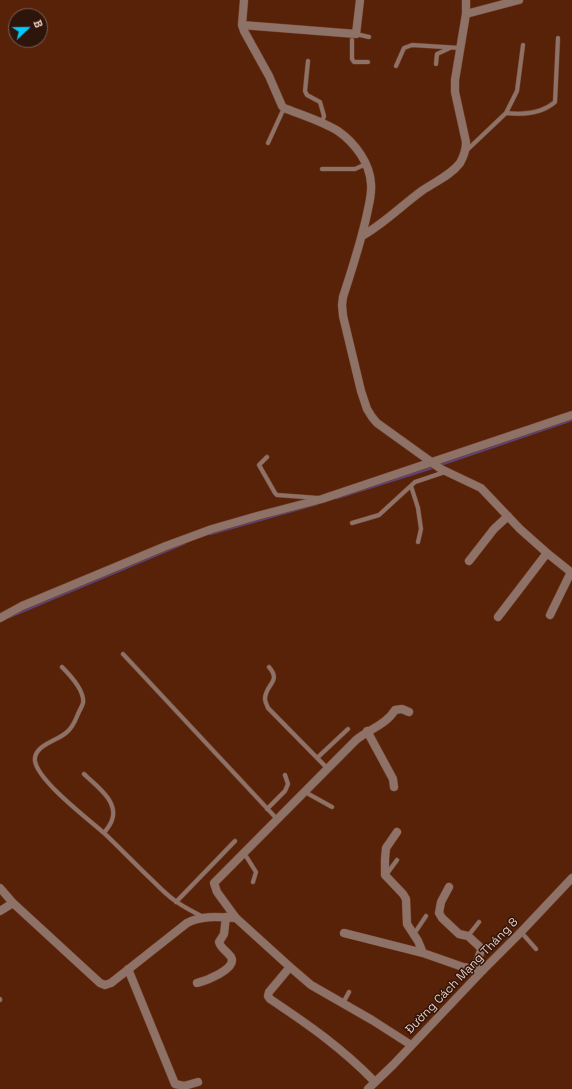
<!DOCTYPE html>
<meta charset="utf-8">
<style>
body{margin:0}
#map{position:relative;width:572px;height:1089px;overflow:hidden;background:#582209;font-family:"Space Grotesk",sans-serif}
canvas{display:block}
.north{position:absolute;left:8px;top:8px;width:40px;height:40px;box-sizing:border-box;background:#2d150b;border:1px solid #7a5e52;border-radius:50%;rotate:68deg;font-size:11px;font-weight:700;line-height:16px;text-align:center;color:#eecbbd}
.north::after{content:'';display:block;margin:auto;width:14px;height:18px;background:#02cbf9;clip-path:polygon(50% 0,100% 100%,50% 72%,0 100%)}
</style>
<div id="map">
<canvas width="572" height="1089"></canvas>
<div class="north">B</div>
</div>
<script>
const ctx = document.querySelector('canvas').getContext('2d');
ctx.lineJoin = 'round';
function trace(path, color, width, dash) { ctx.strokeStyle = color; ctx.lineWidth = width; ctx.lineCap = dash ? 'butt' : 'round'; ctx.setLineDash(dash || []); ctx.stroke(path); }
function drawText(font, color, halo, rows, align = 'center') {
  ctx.font = font + ' "Space Grotesk",sans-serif'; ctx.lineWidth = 3; ctx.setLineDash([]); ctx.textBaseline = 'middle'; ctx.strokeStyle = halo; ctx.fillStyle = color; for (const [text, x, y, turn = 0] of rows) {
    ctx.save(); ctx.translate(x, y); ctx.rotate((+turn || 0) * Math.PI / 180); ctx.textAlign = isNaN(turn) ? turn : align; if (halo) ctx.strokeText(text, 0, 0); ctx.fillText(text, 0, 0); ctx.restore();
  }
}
trace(new Path2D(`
 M440 465 572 420
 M337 498 435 467
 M210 534 317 504
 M9 617 185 543`), '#5c4378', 2.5);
const service = new Path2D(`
 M356 34 369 37
 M352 40V59L354 62H368
 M308 61 305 91 307 95 320 102 324 116 322 122
 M436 64 437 54 450 48
 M396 66 404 48 412 45 460 48
 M506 113C523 115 541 114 555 102L558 38
 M268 143 284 108
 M466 151 506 113 517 91 523 45
 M322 169H355L366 164
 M267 457 259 465 275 493 277 495 318 498
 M411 486 418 508 421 529 418 542
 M352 523 379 515 415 482 445 472
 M123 654 277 819
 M62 667C70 675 85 691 83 703 82 707 79 711 78 714 75 721 73 727 67 732 58 741 33 745 35 761 38 781 88 819 104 833 121 849 137 866 154 882 160 888 167 895 174 900 183 907 194 912 203 917
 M269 667C282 682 265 684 265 699 265 702 267 705 268 708L328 769
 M317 758 348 729
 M84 774C95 785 119 801 112 820 111 824 107 829 104 833
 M305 792 332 807
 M267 809 285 791 288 784 285 775
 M244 853 256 872 253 882
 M386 875 397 860
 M176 902 235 841
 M521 932 536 949
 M414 934 426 916
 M468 936 479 922
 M0 999V1000
 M343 1003 349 992`);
const minor = new Path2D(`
 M244 0 242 25 244 31 269 76 282 106 284 108C302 115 322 121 338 131 355 143 370 163 371 184 372 194 369 204 367 214 361 242 352 269 343 297L342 305 343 316 361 391 367 409 372 417 377 423 441 469 481 488 520 529 547 553 572 573
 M466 14 519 0
 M242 25 356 34 360 0
 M362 236C385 223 402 205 423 190 435 182 451 175 460 163 464 156 466 150 466 142L455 92V80L466 14V0
 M469 561 494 529 508 516
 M550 615 571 572
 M498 617 547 553
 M0 618 22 606 166 546 212 529 257 516 322 499 572 415
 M409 712 402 709 395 710C386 725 369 729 356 740L214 883 217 892 236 918 290 967 311 985 372 1020 411 1045
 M367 731 393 779 394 787
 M397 832 386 848 385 859V875L403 894 406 899 407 924 418 941 423 953
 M449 887 441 902 439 913 442 918 459 934 468 936 481 948V950L475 969
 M0 888 13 903 100 983 105 985 111 983 187 923C202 915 220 917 236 918
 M0 911 13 903
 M344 933 423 953 463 967 483 970
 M290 967 269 992 268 996 270 999C309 1025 342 1048 375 1082
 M128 969 175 1084 184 1086 198 1082
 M197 983C205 981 238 969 231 957 227 951 221 949 219 942L224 934 226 917`);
const tertiary = new Path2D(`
 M368 1089 393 1065 483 970 521 932 572 878`);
trace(service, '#734029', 5);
trace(minor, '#734029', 9);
trace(tertiary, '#734029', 9);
trace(service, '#8e7267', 4);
trace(minor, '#8e7267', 8);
trace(tertiary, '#8e7267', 8);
drawText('12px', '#eecbbd', '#2d150b', [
 ["Đường Cách Mạng Tháng 8",462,976,-46]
]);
</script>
